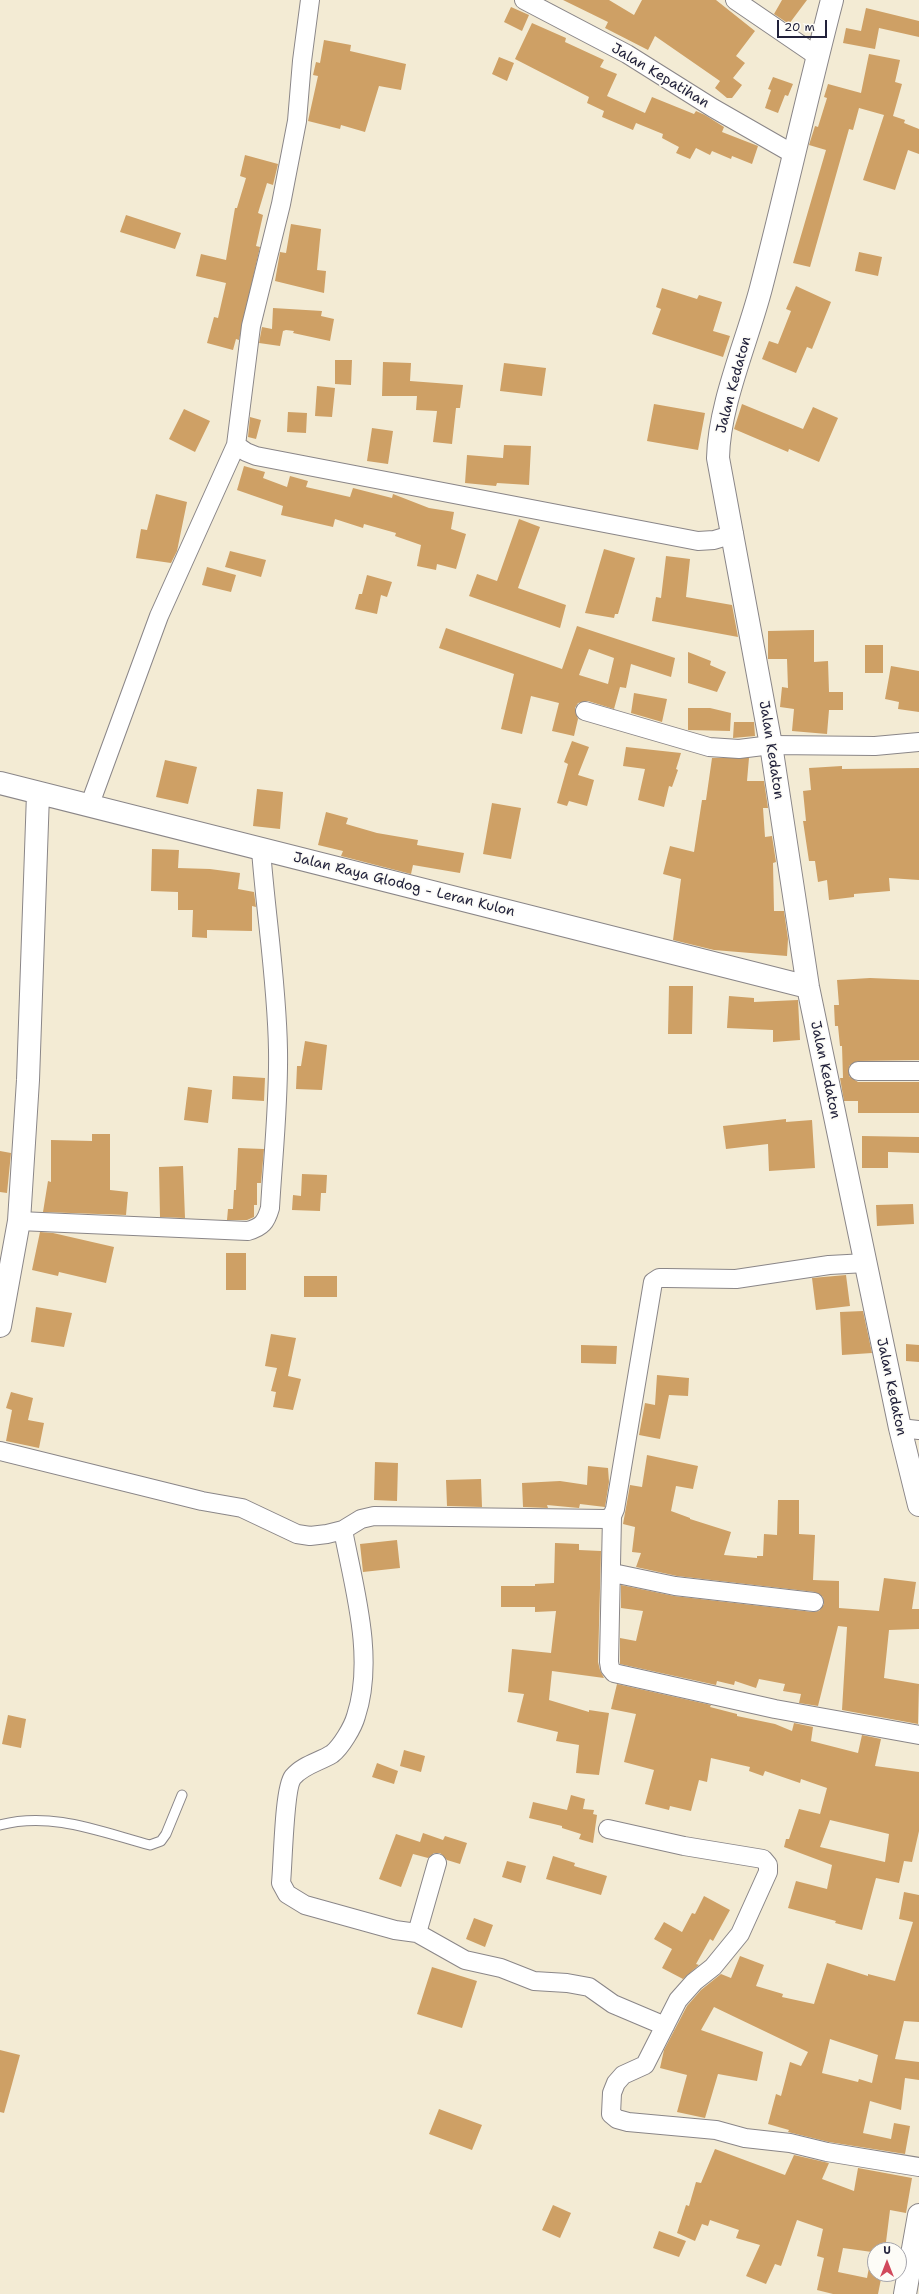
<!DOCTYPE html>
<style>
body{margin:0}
#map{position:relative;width:919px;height:2294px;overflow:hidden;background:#f3ebd4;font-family:"Shantell Sans",sans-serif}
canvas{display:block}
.north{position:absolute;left:867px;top:2242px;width:40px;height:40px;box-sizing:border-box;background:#fdfcf7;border:1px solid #a5a5ac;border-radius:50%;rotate:0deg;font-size:11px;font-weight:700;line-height:16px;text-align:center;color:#22223b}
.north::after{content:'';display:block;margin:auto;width:14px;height:18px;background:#d1495b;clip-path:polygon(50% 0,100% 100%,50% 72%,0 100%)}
.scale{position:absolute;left:777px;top:20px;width:50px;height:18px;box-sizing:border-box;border:2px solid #22223b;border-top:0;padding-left:5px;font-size:12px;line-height:14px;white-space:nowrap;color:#22223b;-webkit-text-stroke:3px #fdfcf7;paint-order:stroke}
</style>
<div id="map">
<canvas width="919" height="2294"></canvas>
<div class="north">U</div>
<div class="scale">20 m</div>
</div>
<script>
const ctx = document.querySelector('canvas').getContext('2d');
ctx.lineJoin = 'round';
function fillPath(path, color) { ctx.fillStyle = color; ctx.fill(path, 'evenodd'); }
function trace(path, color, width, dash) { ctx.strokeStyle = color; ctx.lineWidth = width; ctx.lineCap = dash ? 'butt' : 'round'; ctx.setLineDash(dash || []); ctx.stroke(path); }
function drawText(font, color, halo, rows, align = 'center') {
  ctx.font = font + ' "Shantell Sans",sans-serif'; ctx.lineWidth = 3.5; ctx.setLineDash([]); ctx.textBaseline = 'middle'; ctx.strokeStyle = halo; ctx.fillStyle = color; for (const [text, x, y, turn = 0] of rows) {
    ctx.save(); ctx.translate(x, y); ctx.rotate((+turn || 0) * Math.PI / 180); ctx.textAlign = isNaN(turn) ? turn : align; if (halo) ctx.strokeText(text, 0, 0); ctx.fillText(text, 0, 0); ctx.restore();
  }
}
fillPath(new Path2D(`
 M563 0H609L634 15 642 0H716L755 31 736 56 745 63 733 78 742 85 732 98H727L715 88 720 81 655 36 648 50 605 28 608 22Z
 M782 0H807L789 24 774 14Z
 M511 7 529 15 522 31 504 22Z
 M866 8 919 21V37L879 28 875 49 843 43 846 28 861 31Z
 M532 23 566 38 565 42 604 60 600 67 617 74 607 96 645 113 652 97 694 114 696 111 705 115 724 127 722 132 758 146 752 164 732 156 731 159 712 151 710 155 696 148 690 159 676 153 679 147 662 138 663 134 636 123 633 130 602 117 604 111 587 103 589 97 515 59Z
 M324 40 351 45 350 51 406 64 401 90 379 86 365 132 341 125 340 129 308 121 318 76 313 75 316 62 320 63Z
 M869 54 900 60 895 82 902 84 893 116 905 120 904 123 919 129V154L908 150 895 190 863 180 884 115 859 108 853 130 849 129 810 267 793 263 826 150 809 145 815 126 818 127 827 98 824 97 828 84 861 93Z
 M499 57 514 63 507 81 492 74Z
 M773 77 793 84 788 96 785 95 778 113 765 108 771 90 768 89Z
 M245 155 278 164 273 185 267 183 258 213 263 215 256 246 260 247 239 340 236 339 233 350 207 343 214 317 218 318 226 283 196 276 201 254 226 260 235 208H237L246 178 240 176Z
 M126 215 181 233 175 249 120 232Z
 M291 224 321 229 317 270 326 271 324 293 275 281 280 252 286 253Z
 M859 252 882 257 878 276 855 271Z
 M796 286 831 302 812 349 807 347 796 373 762 359 769 341 778 344 791 311 786 309Z
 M662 288 697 299 699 295 722 302 713 331 730 336 723 357 652 334 661 309 656 307Z
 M273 308 322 311 321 316 334 319 330 341 293 333 294 331 286 330 283 331 280 346 259 343 262 327 272 329Z
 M335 360H352L351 385 335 384Z
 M383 362 411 363 410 381 463 385 460 408H456L452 444 433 442 437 411 416 410 417 396H382Z
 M504 363 546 368 542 396 500 391Z
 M317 386 335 388 332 417 315 416Z
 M654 404 705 413 698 450 647 441Z
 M742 404 803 429 813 407 838 418 819 462 789 449 788 452 734 429Z
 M184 409 210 421 195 452 169 439Z
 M288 412 307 413 306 433 287 432Z
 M250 417 261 420 256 439 248 437Z
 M372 428 393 431 388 464 367 461Z
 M504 445 531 446 529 485 497 483 496 486 465 483 467 455 503 458Z
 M244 466 265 472 263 478 287 487 290 476 308 481 306 487 350 497 353 488 392 498 393 494 429 508 454 512 451 529 466 534 456 569 437 564 436 570 417 566 421 545 395 536 396 533 364 524 363 528 335 519 333 527 281 515 283 506 237 490Z
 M156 494 187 502 177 551 171 563 136 558 141 529 147 530Z
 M519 519 540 527 518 588 566 605 560 628 469 596 477 574 497 581Z
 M604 549 635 558 618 614H615L614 618 585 613Z
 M230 551 266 560 261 577 225 567Z
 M666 556 690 559 686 597 732 605 738 637 652 621 656 597 661 598Z
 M207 567 236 575 231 592 202 585Z
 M367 575 392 582 387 597 381 595 377 614 355 609 359 594H362Z
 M577 626 675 658 671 677 631 664 626 688 620 687 614 709 588 701 578 703 575 708 578 719 574 736 552 731 559 703 531 696 522 734 501 729 514 674 439 648 446 628 562 669ZM589 649 614 658 608 684 579 675Z
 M814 630V662L828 661 829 692H843V710H829L827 734 792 731 794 709 780 707 782 687 788 688 787 659H768V631Z
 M865 645H883V673H865Z
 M688 652 711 661 710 665 726 672 717 692 688 683Z
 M891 666 919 671V712L898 709 899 702 885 699Z
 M634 693 667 699 662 722 631 713Z
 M688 708H710L731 713 730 731 688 730Z
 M734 722H754L755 736 733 738Z
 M572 741 589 747 578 775 594 780 587 806 569 801 567 806 557 803 568 764 564 762Z
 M626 747 681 753 676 769 678 770 672 787 669 786 664 807 638 800 645 769 623 766Z
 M712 758H749L747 781H764L768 808H763L765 837 772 836 776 862 773 863 774 911H784L788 939 787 956 714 950 673 940 681 879 663 874 670 846 694 852 702 800H706Z
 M165 760 197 767 188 804 156 797Z
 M842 766V769L919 768V880L889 878 890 891 854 894V897L829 900 827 880 818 882 815 861H809L803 821H806L803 791 811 790 809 768Z
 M257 789 283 792 280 829 253 826Z
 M492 803 521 808 511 859 483 854Z
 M326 812 348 818 346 824 377 833 418 840 417 845 464 853 460 873 413 865 411 874 341 856 343 851 318 845Z
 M152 849 179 850 178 868 210 869 240 873 238 889 254 892 256 907 252 906V931L207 930V938L192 937 193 910H178V892L151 891Z
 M870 978 919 980V1060L858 1061 849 1066V1076L858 1082H919V1113H858V1101H844L840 1078H843L842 1046H840L838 1026H835L834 1005H839L837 980Z
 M669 986H693L692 1034H668Z
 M729 996 754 998V1002L798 1000 800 1040 773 1042V1030L727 1028Z
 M305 1041 327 1045 322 1090 296 1089 297 1066H301Z
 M233 1076 265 1078 264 1101 232 1099Z
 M188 1087 212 1090 208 1123 184 1120Z
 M786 1119V1122L812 1120 815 1168 769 1171 768 1144 726 1149 723 1126Z
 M92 1134H110V1190L128 1192 126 1215 43 1212 48 1181 51 1182V1140L92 1141Z
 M862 1136 919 1137V1153L888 1152V1168H862Z
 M238 1148 264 1149 261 1183H257V1205H254V1217L247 1220H227L228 1209H233L234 1190H236Z
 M0 1151 11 1153 7 1193 0 1192Z
 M183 1166 185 1218 160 1217 159 1167Z
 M302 1174 327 1175 326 1193H321L320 1211 292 1210 293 1195 301 1196Z
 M913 1204 914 1224 877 1226 876 1205Z
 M40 1232 53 1233 114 1247 106 1283 59 1272 58 1276 32 1270Z
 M226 1253H246V1290H226Z
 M846 1275 850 1306 816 1310 812 1278Z
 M304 1276H337V1297H304Z
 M36 1307 72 1313 64 1347 31 1342Z
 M863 1311 872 1353 842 1355 840 1312Z
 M271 1334 296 1338 288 1376 301 1379 293 1410 273 1407 276 1392 271 1391 277 1368 265 1366Z
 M906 1344 919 1345V1362L906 1361Z
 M581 1345 617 1346 616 1364 581 1363Z
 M657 1375 689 1378 688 1396 669 1395 660 1439 639 1435 645 1403 655 1405Z
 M11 1392 33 1398 28 1420 44 1423 39 1448 6 1441 12 1410 6 1408Z
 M647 1455 698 1466 693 1489 676 1486 671 1511 690 1518V1519L731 1532 724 1555 757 1558V1556H763L764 1534 777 1535 778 1500H799V1534L815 1535 813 1580 839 1581V1608L879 1611 884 1578 916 1582 912 1609H919V1629L889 1630 884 1678 919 1684 918 1724 842 1710 847 1627 838 1626 818 1706 799 1703 801 1694 783 1691 785 1684 759 1679 756 1688 735 1681 734 1685 717 1681 716 1685 620 1664V1638L636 1641 643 1611 621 1608V1585L674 1596 813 1612 819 1611 824 1604 823 1597 815 1592 677 1576 636 1567 641 1553 632 1552 635 1527 623 1524 630 1485 642 1487Z
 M375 1462 398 1463 397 1501 374 1500Z
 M588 1466 608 1468 609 1482 605 1507 580 1504 579 1508 547 1505 548 1508 523 1507 522 1483 560 1481 587 1485Z
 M481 1479 482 1507 447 1506 446 1480Z
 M397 1540 400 1568 363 1572 360 1544Z
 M555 1543 579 1544V1550L601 1551 598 1662 600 1670 604 1678 552 1671 549 1700 589 1712V1710L609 1713 599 1775 576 1773 579 1745 556 1741 558 1732 517 1722 524 1694 508 1692 512 1649 551 1653 556 1611 535 1612V1607H501V1586H535V1584L554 1583Z
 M617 1684 711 1705 710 1707 737 1714V1716L775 1724 792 1731 794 1723 813 1727 811 1741 858 1753 862 1735 881 1739 875 1766 919 1772V1831L912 1862 904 1861 899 1883 876 1878 862 1930 835 1923 836 1921 788 1908 796 1881 827 1889 832 1865 784 1847 786 1839H789L799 1809 820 1814 827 1788 801 1779 800 1783 765 1771 763 1776 749 1771 750 1767 711 1758 707 1782 699 1780 691 1811 670 1806 669 1810 645 1804 654 1770 624 1762 636 1714 611 1709ZM830 1820 889 1834 885 1862 820 1847Z
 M8 1715 26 1719 21 1748 2 1744Z
 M404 1750 425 1756 421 1772 400 1766Z
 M377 1763 398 1771 394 1784 372 1777Z
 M571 1795 585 1799 583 1809 594 1810 593 1814 597 1815 593 1843 579 1839 581 1834 562 1828V1826L529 1818 533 1802 567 1810Z
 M423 1833 443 1840 445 1836 467 1843 460 1864 447 1860 440 1853H434L428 1858 413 1854 401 1887 379 1879 396 1834 420 1842Z
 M553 1856 575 1863 574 1866 607 1876 601 1895 546 1879Z
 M507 1861 526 1866 521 1883 502 1877Z
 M904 1892 919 1895V2022L904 2021 895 2059 919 2062V2080L905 2078 901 2110 870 2101 863 2133 891 2139 894 2123 910 2126 905 2154 829 2142 788 2132 789 2130 768 2124 776 2094 781 2096 790 2062 801 2066 808 2052 714 2007 701 2030 763 2052 757 2081 718 2074 705 2118 677 2112 687 2075 660 2068 664 2050 687 2006 701 1990 721 1974 731 1978 740 1956 764 1965 756 1986 783 1994 782 1997 814 2004 827 1963 868 1976V1974L895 1981 913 1922 899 1919ZM830 2039 878 2055 872 2083 859 2079 858 2082 822 2073Z
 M704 1896 730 1910 713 1941 710 1939 696 1964 699 1965 683 1979 662 1968 672 1949 654 1939 664 1922 682 1932 692 1913 695 1914Z
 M474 1918 493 1925 485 1947 466 1939Z
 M432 1967 477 1981 462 2028 417 2014Z
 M0 2050 20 2055 4 2113 0 2112Z
 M439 2109 482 2125 472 2150 429 2134Z
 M715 2149 785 2175 794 2155 829 2163 822 2179 854 2191 858 2168 912 2178 906 2213 890 2210 885 2250H875V2274H882L878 2294H833L817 2290 824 2258 817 2256 823 2229 797 2220 781 2266 775 2264 766 2284 746 2276 760 2245 736 2238 739 2230 710 2220 708 2226 702 2224 695 2241 677 2233 686 2205 689 2206 696 2182 701 2183ZM843 2248 872 2252 867 2278 838 2272Z
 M553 2205 571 2213 560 2238 542 2230Z
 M659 2231 686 2241 679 2257 653 2248Z`), '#cea065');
const lane = new Path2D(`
 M0 1825C51 1811 101 1832 150 1845L161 1841 166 1834 182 1795`);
const street = new Path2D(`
 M310 0 302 61 297 121 281 204 251 326 236 445 246 452 256 456 698 541 714 540 734 534
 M524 0 627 54 713 108 795 155
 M735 0 817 56
 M585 711 709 747 739 749 771 745 875 746 919 742
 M90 804 159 616 236 445
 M858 1071H919
 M19 1221 248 1231C262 1227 266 1222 270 1208 273 1156 279 1102 278 1050 277 983 266 916 261 850
 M900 1428 919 1430
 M0 1451 202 1501 242 1508 297 1534 310 1536 327 1534 343 1530 361 1519 374 1516 606 1519 612 1516 615 1509 653 1282 659 1278H666L736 1279 829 1265 866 1263
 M612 1516 609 1662 610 1668 614 1673 775 1709 919 1735
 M343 1530C354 1588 375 1658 356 1716 353 1727 341 1747 332 1754 319 1762 303 1765 293 1777 284 1788 283 1864 281 1883L287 1894 305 1905 395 1930 417 1933 465 1960 501 1968 534 1981 567 1983 589 1987 613 2004 665 2026
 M613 1573 675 1586 814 1602
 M608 1829 684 1846 763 1859 768 1865V1872L740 1934 713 1967 694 1982 678 2000 645 2065 623 2075 616 2083 612 2093 611 2114 617 2119 628 2122 716 2130 745 2138 790 2143 827 2152 919 2167
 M417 1933 437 1863`);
const secondary = new Path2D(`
 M832 0C807 96 786 192 761 288 747 342 719 404 718 458L771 745 808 987 900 1428 919 1505
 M0 783 808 987
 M0 1326 19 1221 28 1080 38 794
 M905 2294 919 2215`);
trace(lane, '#8a8688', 11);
trace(street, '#8a8688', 20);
trace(secondary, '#8a8688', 24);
trace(lane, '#fff', 9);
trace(street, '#fff', 18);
trace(secondary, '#fff', 22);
drawText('14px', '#22223b', '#fdfcf7', [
 ["Jalan Kepatihan",660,76,31],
 ["Jalan Kedaton",734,385,-75],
 ["Jalan Kedaton",771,750,81],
 ["Jalan Raya Glodog - Leran Kulon",404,885,14],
 ["Jalan Kedaton",825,1070,78],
 ["Jalan Kedaton",891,1387,78]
]);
</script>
